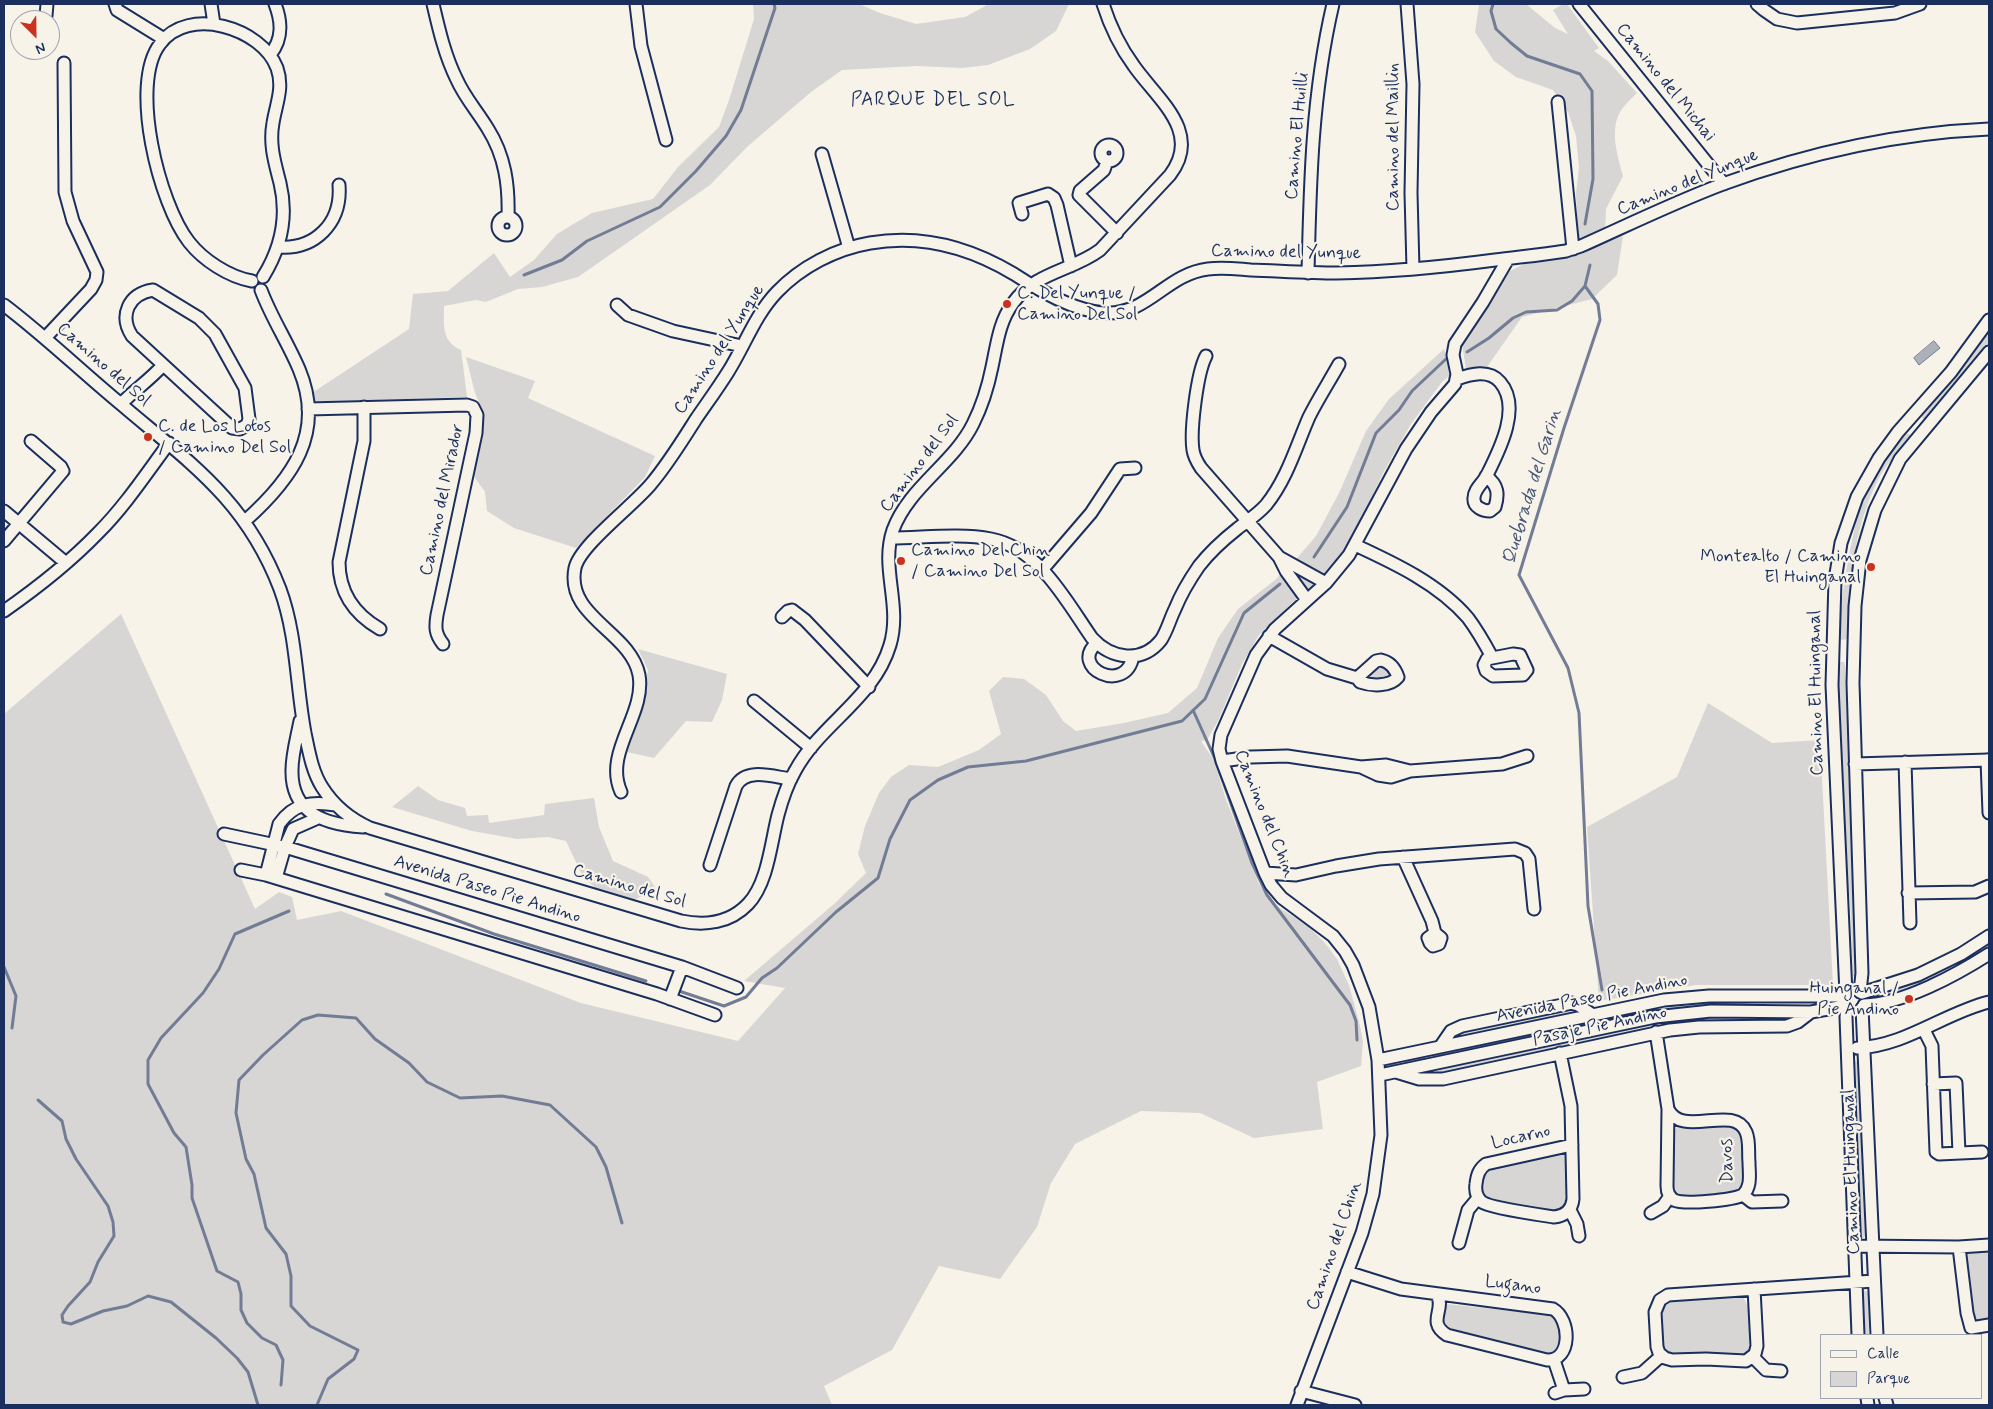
<!DOCTYPE html>
<style>
body{margin:0}
#map{position:relative;width:1993px;height:1409px;overflow:hidden;background:#f7f3e8;font-family:Mynerve,sans-serif}
canvas{display:block}
.frame{position:absolute;inset:0;border:5px solid #1b2f5e;pointer-events:none}
.legend{position:absolute;left:1820px;top:1334px;width:162px;height:65px;box-sizing:border-box;background:#f7f3e8;border:1px solid #9fa5b1;margin:0;padding:6px 9px;list-style:none;font-size:15px;color:#1b2f5e}
.legend li{display:flex;align-items:center;gap:10px;height:25px}
.legend b{width:25px;border:1px solid #9fa5b1}
.north{position:absolute;left:10px;top:10px;width:50px;height:50px;box-sizing:border-box;background:#f7f3e8;border:1px solid #9fa5b1;border-radius:50%;rotate:157deg;font-size:14px;font-weight:700;line-height:20px;text-align:center;color:#1b2f5e}
.north::after{content:'';display:block;margin:auto;width:18px;height:22px;background:#c8321e;clip-path:polygon(50% 0,100% 100%,50% 72%,0 100%)}
</style>
<div id="map">
<canvas width="1993" height="1409"></canvas>
<div class="frame"></div>
<ul class="legend">
<li><b style="height:6px;background:#f7f3e8"></b>Calle</li>
<li><b style="height:14px;background:#d7d6d4"></b>Parque</li>
</ul>
<div class="north">N</div>
</div>
<script>
const ctx = document.querySelector('canvas').getContext('2d');
ctx.lineJoin = 'round';
function fillPath(path, color) { ctx.fillStyle = color; ctx.fill(path, 'evenodd'); }
function trace(path, color, width, dash) { ctx.strokeStyle = color; ctx.lineWidth = width; ctx.lineCap = dash ? 'butt' : 'round'; ctx.setLineDash(dash || []); ctx.stroke(path); }
function drawText(font, color, halo, rows, align = 'center') {
  ctx.font = font + ' Mynerve,sans-serif'; ctx.lineWidth = 4.5; ctx.setLineDash([]); ctx.textBaseline = 'middle'; ctx.strokeStyle = halo; ctx.fillStyle = color; for (const [text, x, y, turn = 0] of rows) {
    ctx.save(); ctx.translate(x, y); ctx.rotate((+turn || 0) * Math.PI / 180); ctx.textAlign = isNaN(turn) ? turn : align; if (halo) ctx.strokeText(text, 0, 0); ctx.fillText(text, 0, 0); ctx.restore();
  }
}
fillPath(new Path2D(`
 M753 4H859L880 13 916 24 965 17 989 4H1069L1056 31 1030 49 988 65 962 68 916 66 842 70 811 92 747 147 710 185 578 277 542 287 518 289 486 302 476 300 444 306C444 325 441 341 461 350L467 397 317 402 314 400 312 393 409 329 413 294 448 291 494 253 510 277 534 260 557 234 592 213 653 199 678 167 719 127 729 100 754 19Z
 M1479 4H1526L1555 28 1568 34 1553 10 1563 4H1567L1599 48 1594 51 1608 61 1637 93C1631 99 1623 106 1619 114 1610 133 1618 157 1623 176L1606 209 1605 230 1578 240 1576 194 1579 167 1576 136 1568 112 1553 90 1516 77 1494 61 1475 32Z
 M1623 236 1617 275 1592 299 1522 317 1487 367 1466 369 1462 344 1510 271 1524 264 1549 261 1577 254Z
 M1989 328V343L1927 419 1922 418 1921 414Z
 M1444 349 1451 374 1442 382 1411 424 1383 473 1354 535 1331 571 1294 601 1259 635 1242 664 1218 721 1207 740 1201 741 1215 762 1225 797 1259 884 1275 905 1308 926 1325 943 1337 959 1349 985 1360 1026 1363 1041 1361 1066 1317 1082 1323 1129 1254 1138 1200 1113 1141 1111 1075 1144 1051 1183 1037 1227 1000 1279 939 1266 892 1350 824 1386 832 1405H4V714L121 614 255 909 279 892 292 897 297 920 341 911 581 1003 738 1041 785 988 744 981 834 904 866 873 858 854 865 826 879 793 891 777 909 765 938 767 979 750 1001 734 989 691 1003 677 1024 679 1046 695 1063 721 1076 731 1124 723 1168 713 1197 688 1218 638 1238 609 1275 580 1298 557 1316 536 1339 493 1366 431 1389 399Z
 M466 357 535 381 528 398 655 456 645 477 576 548 514 528 487 511 485 492 473 475 484 414 475 393Z
 M1905 434H1910V438C1899 451 1887 463 1879 478 1854 526 1848 586 1847 639L1842 640 1838 638C1841 602 1846 567 1854 531 1857 518 1860 503 1866 491 1876 470 1890 452 1905 434Z
 M638 649 727 674 722 700 712 722 686 721 654 758 627 752 641 714 648 670Z
 M1840 662H1844L1845 665 1855 976H1853L1850 901 1845 862 1837 666Z
 M1384 664 1392 675 1384 682 1362 678 1377 665Z
 M1708 703 1772 743 1820 740 1833 985H1696L1599 1001 1587 827 1677 777Z
 M418 786 438 800 465 808 467 816 488 815 489 823 544 815 545 804 594 798 599 827 613 861 648 877 657 890 631 901 600 892 583 877 566 841 548 837 517 839 472 831 392 807Z
 M1989 942V948C1952 973 1912 989 1869 1001L1867 998 1869 995Z
 M1718 1000 1816 1001 1749 1003 1733 1006H1705L1658 1011 1393 1068 1390 1065 1392 1062 1642 1008Z
 M1570 1007 1583 1011 1453 1038 1464 1029Z
 M1702 1016 1795 1017 1788 1022 1713 1021 1667 1025 1440 1074 1419 1073 1649 1023Z
 M1853 1060 1858 1062 1865 1236 1863 1238H1859Z
 M1703 1125C1713 1125 1730 1122 1739 1129 1747 1136 1745 1172 1745 1184L1737 1193 1684 1198 1673 1193 1671 1186 1673 1131 1678 1127Z
 M1561 1152 1567 1154 1569 1196 1566 1207C1564 1208 1562 1210 1559 1210 1548 1213 1489 1201 1482 1194 1480 1186 1481 1175 1488 1170Z
 M1989 1249V1319L1974 1324 1963 1251Z
 M1862 1291H1866L1868 1293 1869 1335H1863L1860 1293Z
 M1743 1297C1751 1307 1755 1344 1747 1354L1740 1357 1672 1355 1663 1347 1660 1313 1662 1312 1666 1305 1670 1302Z
 M1446 1304 1551 1315 1561 1320V1348L1553 1356 1446 1329 1440 1318Z`), '#d7d6d4');
const water = new Path2D(`
 M1934 341 1940 348 1919 365 1914 358Z`);
fillPath(water, '#acb0b9');
trace(water, '#727c95', 1);
trace(new Path2D(`
 M1493 4 1491 11 1496 29 1511 43 1527 56 1580 74 1592 91 1593 179 1585 224
 M524 275 562 260 587 241 660 207 696 171 726 136 741 110 775 8 774 4
 M1585 286 1598 304 1600 320 1564 428 1519 575 1568 668 1579 713 1588 906 1602 990
 M1467 352 1489 338 1513 318 1526 312 1557 310 1572 301 1585 286 1590 265
 M1314 557 1347 507 1376 433 1399 410 1412 391 1446 359
 M1193 710 1215 759 1252 863 1267 895 1350 1005 1356 1021 1357 1040
 M386 894 494 934 646 981
 M4 967 16 996 12 1028
 M679 991 724 1006 746 997 762 978 777 968 836 912 878 878 890 839 910 800 938 780 968 767 1026 761 1182 721 1205 699 1244 613 1280 584
 M38 1100 62 1121 66 1139 76 1159 108 1206 113 1222 114 1236 98 1262 90 1282 68 1306 62 1315 63 1322 71 1324 103 1311 127 1306 148 1296 171 1302 216 1338 237 1358 248 1372 258 1405
 M281 1385 283 1360 276 1345 262 1338 247 1323 241 1310V1294L238 1282 217 1271 192 1198V1185L186 1147 174 1133 148 1084V1060L161 1038 203 993 219 969 235 934 289 911
 M317 1405 328 1379 354 1359 358 1350 310 1326 291 1306V1276L286 1254 266 1228 254 1174 246 1159 236 1113 239 1080 263 1055 302 1020 318 1015 356 1018 375 1039 409 1063 427 1082 460 1098 502 1096 550 1105 596 1147 606 1167 622 1223`), '#727c95', 3);
const minor = new Path2D(`
 M115 4 117 10 164 39
 M211 4 214 24
 M433 4C439 30 445 56 457 80 465 98 478 112 488 129 505 156 509 185 508 217
 M636 4 641 46 666 140
 M1407 4 1413 84 1411 193 1413 269
 M1579 4 1724 184
 M1757 4 1764 10 1777 19 1797 23 1895 13 1920 4
 M46 16 47 4
 M270 55C283 39 282 22 275 4
 M1558 102 1573 249
 M1101 153a8 8 0 1 1 16 0a8 8 0 1 1-16 0Z
 M822 154 849 248
 M1107 161 1104 170 1080 191 1079 195 1117 233
 M1022 214 1019 203 1048 194 1054 198 1057 205 1071 266
 M498 226a9 9 0 1 1 18 0a9 9 0 1 1-18 0Z
 M278 247C315 250 342 223 339 185
 M1308 273C1310 181 1312 94 1333 4
 M252 281C229 277 203 260 189 242 159 204 129 84 160 44 188 5 262 28 277 68 284 88 276 104 273 123 269 145 275 163 280 183 288 216 281 248 263 277
 M153 290 199 318 215 334 245 388 249 419 247 425 240 429 232 428 132 336C119 316 128 294 153 290Z
 M4 305C45 336 82 372 122 405 190 463 246 500 280 589 297 635 296 685 305 733 309 752 312 771 322 787 334 806 350 819 370 828L681 921C705 926 730 923 748 904 768 883 771 842 778 815 782 800 787 785 795 771 820 724 874 699 890 645 902 605 880 568 893 530 908 488 953 464 973 424 982 406 988 387 992 367 997 344 999 322 1013 303 1035 272 1072 271 1100 250L1170 175C1203 132 1157 99 1134 66 1120 47 1110 26 1103 4
 M617 305 628 315 673 331 742 346
 M45 338 91 289 96 280 97 272 73 221 65 192 64 63
 M1206 356C1197 373 1190 431 1193 450 1194 457 1197 462 1201 468L1279 557 1286 571 1307 600
 M1457 379C1471 374 1489 369 1500 382 1522 407 1499 451 1487 475 1483 483 1474 489 1474 498 1473 507 1483 511 1490 511L1495 507C1499 494 1498 485 1486 476
 M121 404C134 390 150 380 163 365
 M364 407V441L339 562C339 593 354 614 380 629
 M308 409 467 405 473 407 477 415 476 433 437 615C435 627 435 634 443 644
 M4 511 66 563
 M245 521C292 479 326 433 299 369 287 341 271 317 261 290
 M891 538C922 538 960 533 991 539 1039 548 1066 601 1092 638 1111 659 1142 664 1161 640 1167 631 1170 619 1175 609 1181 594 1190 579 1199 566 1210 552 1223 540 1237 529 1247 521 1257 515 1266 505 1287 479 1296 447 1309 417 1318 399 1329 382 1339 364
 M4 541 63 471 61 467 31 441
 M1355 545C1394 563 1439 584 1468 618 1477 630 1485 644 1492 657
 M1279 557 1326 583
 M1042 570 1091 513 1120 469 1135 468
 M4 611C37 588 70 562 98 533 125 506 146 474 169 443
 M782 617 788 611 792 610 805 620 869 687
 M1269 636 1327 669 1357 678
 M1097 643C1068 667 1126 696 1133 656
 M1513 654 1520 655 1527 670 1523 675 1493 676 1486 671 1484 665 1487 659Z
 M1381 660C1390 662 1395 668 1398 677 1390 687 1371 686 1360 682L1357 678 1376 661Z
 M754 701 811 748
 M300 721C297 737 292 754 292 770 291 814 326 825 363 827
 M1987 760 1989 813
 M1222 761 1251 757 1287 756 1361 767 1386 765 1410 771
 M1905 762 1910 923
 M1855 764 1989 760
 M1363 768 1378 775 1391 777 1410 771 1502 764 1527 756
 M621 792C603 752 646 715 639 675 631 632 565 617 575 568 580 545 634 505 651 484 668 464 682 441 696 419 707 403 718 388 728 372 745 345 755 315 777 292 801 267 835 249 870 243 922 234 969 247 1014 274 1040 291 1074 311 1105 313 1148 315 1166 274 1208 269 1223 267 1237 269 1251 270 1280 271 1309 273 1337 273 1390 272 1442 267 1495 260 1518 257 1542 255 1566 251L1581 246C1628 225 1675 202 1723 184 1808 153 1899 133 1989 129
 M224 834 285 847 682 967 737 988
 M1403 857 1432 921 1435 933 1441 938 1439 944 1433 946 1430 943 1428 938 1435 933
 M710 865 736 786C746 767 774 777 791 779
 M241 870 266 875 657 994 715 1015
 M1265 873 1296 875 1336 866 1379 859 1515 849 1525 853 1529 859 1534 909
 M266 875 279 824C294 803 312 801 336 805
 M276 878 285 847 293 829 318 818
 M1908 893 1975 892 1989 886
 M1860 992 1862 973 1853 683 1855 606 1860 560 1875 510 1900 459 1989 352
 M1862 993 1918 975 1961 954 1989 936
 M1846 994 1832 685 1835 580 1841 543 1857 497 1879 458 1898 432 1951 372 1989 320
 M670 999 682 967
 M1864 1005C1903 1004 1956 975 1989 954
 M1847 1008 1846 1017 1858 1335
 M1862 1008 1877 1335
 M1924 1030 1932 1046 1936 1152 1939 1154 1982 1152
 M1656 1032 1668 1109 1667 1186C1667 1192 1669 1197 1674 1200 1684 1205 1733 1200 1743 1195 1752 1186 1749 1174 1749 1162 1748 1153 1750 1141 1746 1132 1734 1103 1682 1139 1668 1109
 M1440 1047 1451 1031 1462 1026 1572 1003 1578 1005 1593 1015
 M1857 1048C1906 1046 1944 1013 1989 1002
 M1560 1053 1571 1106 1573 1199C1572 1210 1565 1216 1554 1217 1541 1215 1490 1208 1482 1202 1476 1197 1475 1191 1476 1184 1477 1175 1479 1169 1486 1164L1572 1145
 M1378 1060 1664 1000 1709 996H1845
 M1396 1072 1419 1079H1443L1670 1030 1699 1027 1787 1026 1798 1022 1811 1012
 M1380 1075 1655 1017 1711 1011 1811 1012 1845 1006
 M1933 1084 1956 1083 1959 1153
 M1743 1195 1752 1202 1782 1201
 M1570 1210 1577 1224 1579 1236
 M1651 1213 1663 1206 1670 1196
 M1459 1243 1468 1210 1478 1198
 M1854 1246 1959 1247 1989 1245
 M1959 1247 1967 1313 1971 1328 1989 1325
 M1347 1272 1401 1289 1553 1309C1571 1319 1572 1361 1547 1360L1447 1335C1426 1322 1446 1309 1437 1295
 M1754 1289 1757 1346 1755 1354 1746 1361 1706 1359 1672 1360 1665 1358 1659 1353 1657 1347 1655 1312 1660 1300 1668 1295 1874 1281
 M1753 1357 1766 1370 1781 1371
 M1554 1360 1564 1390
 M1623 1377 1642 1373 1661 1356
 M1301 1391 1355 1405
 M1555 1393 1564 1390 1584 1389
 M1867 1398 1868 1405
 M1885 1398 1887 1405
 M1297 1405 1362 1233 1373 1194 1381 1135 1378 1060 1369 1007 1353 965 1345 951 1333 936 1282 898 1271 885 1265 873 1222 761 1219 749 1221 735 1256 655 1275 629 1326 583 1349 555 1406 449 1431 412 1455 384 1457 374 1453 355 1455 344 1483 302 1508 259`);
trace(minor, '#1b2f5e', 15);
trace(minor, '#f7f3e8', 11);
for (const [x, y, r, color] of [
 [1007,304,5,"#c8321e"],
 [148,437,5,"#c8321e"],
 [901,561,5,"#c8321e"],
 [1871,567,5,"#c8321e"],
 [1909,999,5,"#c8321e"]
]) { const dot = new Path2D(); dot.arc(x, y, r, 0, 2 * Math.PI); ctx.fillStyle = color; ctx.fill(dot); trace(dot, '#f7f3e8', 2); }
drawText('18px', '#1b2f5e', '#f7f3e8', [
 ["Camino del Michai",1665,83,51],
 ["Camino El Huilli",1298,136,-85],
 ["Camino del Maillin",1394,137,-90],
 ["Camino del Yunque",1688,183,-22],
 ["Camino del Yunque",1286,253,1],
 ["Camino del Yunque",720,350,-57],
 ["Camino del Sol",103,365,41],
 ["Camino del Sol",920,464,-53],
 ["Camino del Mirador",443,500,-78],
 ["Camino El Huinganal",1817,693,-91],
 ["Camino del Chin",1264,814,68],
 ["Camino del Sol",629,887,16],
 ["Avenida Paseo Pie Andino",487,890,17],
 ["Avenida Paseo Pie Andino",1592,999,-11],
 ["Pasaje Pie Andino",1600,1027,-12],
 ["Locarno",1521,1138,-13],
 ["Davos",1728,1161,-91],
 ["Camino El Huinganal",1852,1172,-92],
 ["Camino del Chin",1335,1246,-71],
 ["Lugano",1513,1286,7]
]);
drawText('18px', '#1b2f5e', '#f7f3e8', [
 ["C. Del Yunque /",1017,294],
 ["Camino Del Sol",1017,315],
 ["C. de Los Lotos",158,427],
 ["/ Camino Del Sol",158,448],
 ["Camino Del Chin",911,551],
 ["/ Camino Del Sol",911,572],
 ["Montealto / Camino",1861,557,"right"],
 ["El Huinganal",1861,578,"right"],
 ["Huinganal /",1899,989,"right"],
 ["Pie Andino",1899,1010,"right"]
], 'left');
ctx.letterSpacing = '1px';
drawText('19px', '#1b2f5e', '#f7f3e8', [
 ["PARQUE DEL SOL",933,101]
]);
ctx.letterSpacing = '0px';
drawText('italic 19px', '#465679', '#f7f3e8', [
 ["Quebrada del Garin",1533,487,-73]
]);
</script>
